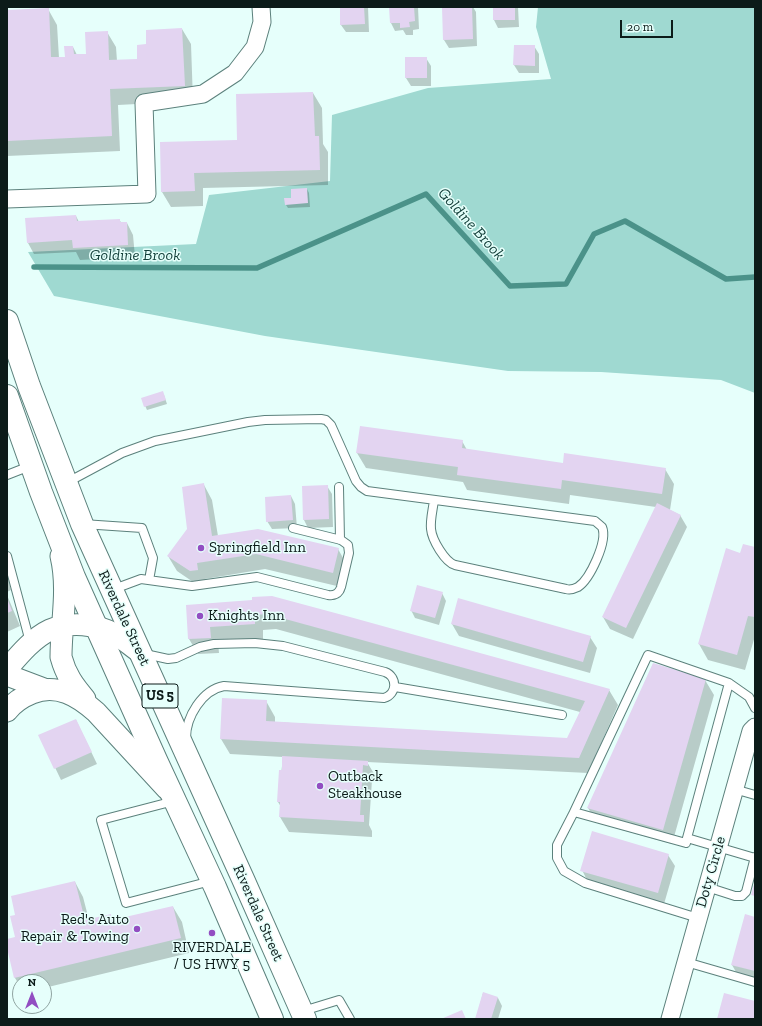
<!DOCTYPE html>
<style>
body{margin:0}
#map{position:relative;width:762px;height:1026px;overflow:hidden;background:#e6fffb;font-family:"Zilla Slab",serif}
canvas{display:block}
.frame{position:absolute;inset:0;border:8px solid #0c1b19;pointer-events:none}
.north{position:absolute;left:12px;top:974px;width:40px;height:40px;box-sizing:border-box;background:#e6fffb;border:1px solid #8fa4a1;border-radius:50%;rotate:0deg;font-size:11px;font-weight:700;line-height:16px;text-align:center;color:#0c1b19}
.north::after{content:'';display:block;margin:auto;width:14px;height:18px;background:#924ec2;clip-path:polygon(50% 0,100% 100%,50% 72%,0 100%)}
.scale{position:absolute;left:620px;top:20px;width:53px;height:18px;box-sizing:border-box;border:2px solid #0c1b19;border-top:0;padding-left:5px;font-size:12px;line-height:14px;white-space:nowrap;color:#0c1b19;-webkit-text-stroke:3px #e6fffb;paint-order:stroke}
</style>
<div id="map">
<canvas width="762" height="1026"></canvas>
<div class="frame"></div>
<div class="north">N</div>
<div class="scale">20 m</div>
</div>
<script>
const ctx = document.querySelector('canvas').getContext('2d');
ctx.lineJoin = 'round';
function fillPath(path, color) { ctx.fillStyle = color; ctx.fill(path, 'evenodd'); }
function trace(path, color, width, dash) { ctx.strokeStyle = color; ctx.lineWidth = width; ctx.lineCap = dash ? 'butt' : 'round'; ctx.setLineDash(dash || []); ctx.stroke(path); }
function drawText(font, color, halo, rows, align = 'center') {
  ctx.font = font + ' "Zilla Slab",serif'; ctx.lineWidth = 3; ctx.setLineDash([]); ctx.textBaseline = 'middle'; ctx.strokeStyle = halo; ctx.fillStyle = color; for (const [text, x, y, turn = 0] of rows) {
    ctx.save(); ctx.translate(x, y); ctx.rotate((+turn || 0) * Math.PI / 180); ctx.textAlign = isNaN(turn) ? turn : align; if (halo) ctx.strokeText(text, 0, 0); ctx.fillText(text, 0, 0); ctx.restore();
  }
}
fillPath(new Path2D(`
 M538 7H755V393L721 380 601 372 508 371 265 336 54 296 28 252 196 244 209 195 330 181 332 115 428 88 551 79 536 27Z`), '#9fd9d1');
fillPath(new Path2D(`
 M341 7H368L369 32H346L341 25Z
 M390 7H418L419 29 413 30V35H406L403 30 395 31 391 23Z
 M443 7H473L476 12 477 46 449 48 444 40Z
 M494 7H518L519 27 498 28 494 20Z
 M48 9 57 25 59 58H66L73 47 77 55H87L107 32 116 47 117 61 139 60 147 45 182 29 191 44 193 101 118 105 120 151 7 156V11Z
 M515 46H534L539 54V73H519L514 65Z
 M406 58H426L431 66V86H411L406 78Z
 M313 93 322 108 323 144 328 152V185L203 188V206L171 207 162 192Z
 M307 189 309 193 310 207 288 208 286 205Z
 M76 216 79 222 119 220 122 223H127L133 235 135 257 80 260 76 252 34 254 28 243Z
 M164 395 167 404 147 410 142 399Z
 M462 441 467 450 564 464 665 469 674 484 670 510 680 515 687 527 633 639 610 629 603 617 656 507 570 495 569 504 467 490 463 482 366 468 357 453Z
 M204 485 212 500 218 536 338 549 347 565 341 587 265 569 205 579 206 585 199 586 177 571 168 556 188 529Z
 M327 486 332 494 333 527 308 528 304 520 303 487Z
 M291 496 295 504 297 528 272 529 267 521Z
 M755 548V636L745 670 708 660 699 644 741 554Z
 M7 576 9 581 11 590 7 592Z
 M442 593 446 601 439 625 415 618 411 610Z
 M7 595 20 626 7 632Z
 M253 601 609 690 618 705 588 773 367 762 376 777V781L372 780 369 825 372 831V837L289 832 280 817 281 807 278 802 283 757 230 754 221 739 223 699 266 701 275 717V722L568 739 580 712 276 629 263 630V639L218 642 219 653 198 654 189 639 187 606Z
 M452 624 590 637 597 648 590 673 459 636Z
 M705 680 714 695 672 844 597 823 588 808Z
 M76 720 97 764 61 780 40 736Z
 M668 855 675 866 664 904 588 882 582 870Z
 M75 882 83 897 89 920 110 915 114 921 173 907 182 922 189 953 44 988V982H20V986L15 978 7 944V940L16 938 17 915Z
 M755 918V981L739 977 732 965Z
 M483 993 498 998 502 1006 498 1019H476Z`), '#0003');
trace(new Path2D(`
 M34 267 257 268 426 194 510 286 566 284 594 234 625 221 726 279 755 277`), '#4b9289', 5.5);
fillPath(new Path2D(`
 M340 7H364L365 24 340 25Z
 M389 7H414L415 21 409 22 410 27 400 28V23H390Z
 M442 7H472L473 39 443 40Z
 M493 7H515V20H493Z
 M49 8 51 57H65L64 46H73L74 54H86L85 32 108 31 109 60 137 59V45L146 44V30L182 28 185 86 110 89 112 136 7 141V10Z
 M514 45H535V66L513 65Z
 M405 57H427V78H405Z
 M313 92 315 136H319L320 170 194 173 195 191 161 192 160 142 237 140 236 94Z
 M307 188 308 203 285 205 284 198H291V189Z
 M76 215 77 221 120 219V222H127L128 245 73 248 72 240 27 243 25 218Z
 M163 391 166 400 144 407 141 398Z
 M360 426 463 440 462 448 563 463 564 453 666 468 662 494 562 480 561 489 457 475 458 467 356 453Z
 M204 483 212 536 258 529 339 548 333 573 256 554 197 563 198 570 190 571 167 556 187 529 182 487Z
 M328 485 329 519 303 520 302 486Z
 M291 495 293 520 266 522 265 497Z
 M657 503 681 515 626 628 602 617Z
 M743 544 755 547V617L748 616 737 655 698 644 726 548 740 553Z
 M417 585 443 592 435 618 410 611Z
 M272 596 350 617 610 689 579 758 220 739 222 698 267 700 266 721 567 738 585 701 267 614 255 615V624L210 627 211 638 188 639 186 605 252 600V597Z
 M7 598 12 611 7 613Z
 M458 598 591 636 583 662 451 624Z
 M653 663 706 679 663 830 587 808Z
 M76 719 92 752 54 769 38 735Z
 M282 756 368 761V766L363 765 360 815H364V822L279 817 280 802H277L279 770H282Z
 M592 831 669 854 658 893 580 871Z
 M75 881 85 920 111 914 112 920 173 906 181 938 14 978 7 948V939L15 937 10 916 15 915 11 896Z
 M755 881V896L751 895Z
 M745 914 755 917V971L731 965Z
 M483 992 498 997 491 1019H475Z
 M724 993 755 1001V1019H717Z
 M462 1010 466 1019H441Z`), '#e3d4f1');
const service = new Path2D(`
 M7 475 30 466
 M66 483 122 453 155 441 248 422 265 420 321 419 326 420 331 425 356 481 361 487 367 491 595 521 602 527C608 541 590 579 578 587 574 589 570 590 566 589L455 565C445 562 432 540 431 529 430 520 433 509 434 500
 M339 487 340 540
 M83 524 142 528 153 558 149 580
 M7 556 30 642
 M114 589 141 579 192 586 257 577 328 595C334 596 339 594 341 587L349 553 348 545 341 540 293 528
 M145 654 168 659 176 658 200 647 214 644 255 643 283 646 385 672C398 677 397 694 384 698L224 686C202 690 186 717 186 738
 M395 687 562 715
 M734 789 755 795
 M174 801 101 820 126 903 211 881
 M574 812 557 845V858L564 871 585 883 698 918
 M687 838 686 843 574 812 648 655 729 683
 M755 858 687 838 729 683 749 697 755 708
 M707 887 735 896H742L746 892 755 857
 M686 962 755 982
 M303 1011 339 1000 350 1019`);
const minor = new Path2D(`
 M7 199 147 194 144 103 203 94 235 73 255 47 262 22 261 7
 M670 1019 751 731 755 727`);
const tertiary = new Path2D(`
 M61 556C69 590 61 623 61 657 66 675 73 685 85 699
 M7 669C19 655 33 638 50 630 70 621 96 624 115 634 124 639 132 647 140 652
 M7 675 44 689
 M7 711C14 702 22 697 32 693 57 683 78 696 96 712L167 789`);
const primary = new Path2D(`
 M7 321 29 386 82 524 243 879 305 1019
 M7 396 41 492 74 577 156 760 215 887 272 1019`);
trace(service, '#5c817c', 10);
trace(minor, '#5c817c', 19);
trace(tertiary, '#5c817c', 23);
trace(primary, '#5c817c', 24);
trace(service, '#fff', 8);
trace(minor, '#fff', 17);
trace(tertiary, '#fff', 21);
trace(primary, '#fff', 22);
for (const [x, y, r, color] of [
 [201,548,4,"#924ec2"],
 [200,616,4,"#924ec2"],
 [320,786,4,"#924ec2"],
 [137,929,4,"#924ec2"],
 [212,933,4,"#924ec2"]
]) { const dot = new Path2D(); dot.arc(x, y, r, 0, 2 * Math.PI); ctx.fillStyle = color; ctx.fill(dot); trace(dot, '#e6fffb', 1.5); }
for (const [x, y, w] of [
 [160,696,36]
]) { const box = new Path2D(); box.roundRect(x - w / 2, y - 12, w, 24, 3); ctx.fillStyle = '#e6fffb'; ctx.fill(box); trace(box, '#0c1b19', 1); }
drawText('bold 14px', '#0c1b19', null, [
 ["US 5",160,696]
]);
drawText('15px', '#0c1b19', '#e6fffb', [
 ["Springfield Inn",209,548],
 ["Knights Inn",208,616],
 ["Outback",328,777],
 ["Steakhouse",328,794],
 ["Red's Auto",129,920,"right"],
 ["Repair & Towing",129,937,"right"],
 ["RIVERDALE",212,948,"center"],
 ["/ US HWY 5",212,965,"center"]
], 'left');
drawText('15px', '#0c1b19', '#e6fffb', [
 ["Riverdale Street",124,618,65],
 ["Doty Circle",711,872,-74],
 ["Riverdale Street",258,913,66]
]);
drawText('italic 16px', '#113e38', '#e6fffb', [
 ["Goldine Brook",471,224,48],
 ["Goldine Brook",135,255]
]);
</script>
